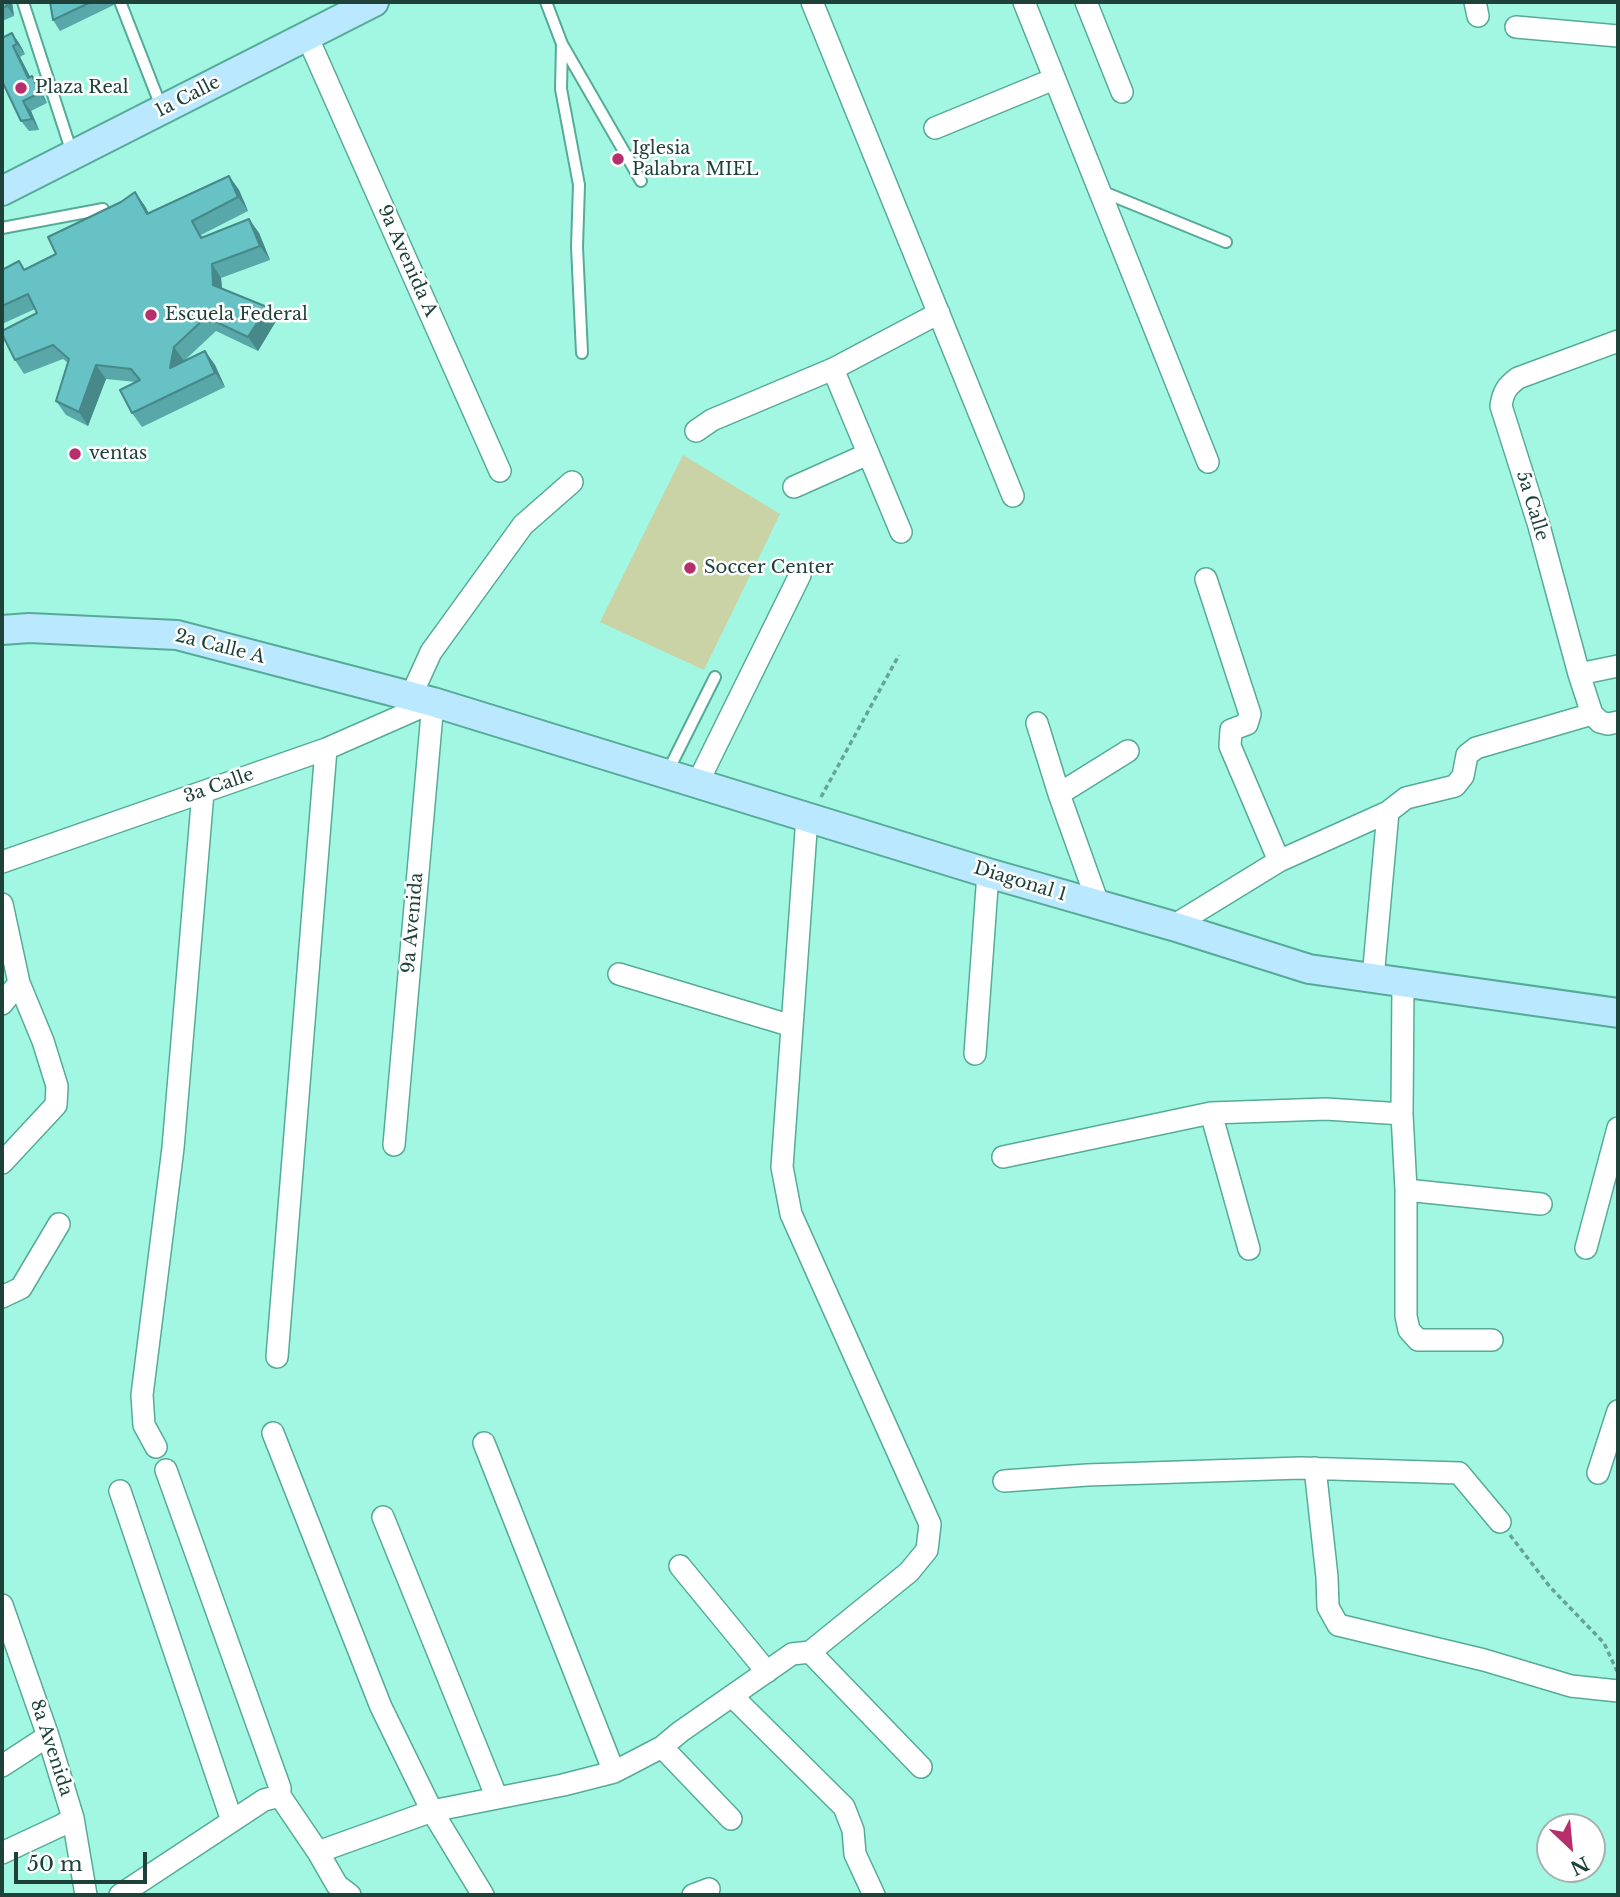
<!DOCTYPE html>
<style>
body{margin:0}
#map{position:relative;width:1620px;height:1897px;overflow:hidden;background:#a2f7e3;font-family:"Libre Baskerville",serif}
canvas{display:block}
.frame{position:absolute;inset:0;border:4px solid #1e423a;pointer-events:none}
.north{position:absolute;left:1536px;top:1813px;width:70px;height:70px;box-sizing:border-box;background:#fff;border:2px solid #a5b3b0;border-radius:50%;rotate:154deg;font-size:19px;font-weight:700;line-height:28px;text-align:center;color:#1e423a}
.north::after{content:'';display:block;margin:auto;width:24px;height:32px;background:#b72e6c;clip-path:polygon(50% 0,100% 100%,50% 72%,0 100%)}
.scale{position:absolute;left:14px;top:1852px;width:133px;height:32px;box-sizing:border-box;border:4px solid #1e423a;border-top:0;padding-left:9px;font-size:21px;line-height:24px;white-space:nowrap;color:#1e423a;-webkit-text-stroke:5px #fff;paint-order:stroke}
</style>
<div id="map">
<canvas width="1620" height="1897"></canvas>
<div class="frame"></div>
<div class="north">N</div>
<div class="scale">50 m</div>
</div>
<script>
const ctx = document.querySelector('canvas').getContext('2d');
ctx.lineJoin = 'round';
function fillPath(path, color) { ctx.fillStyle = color; ctx.fill(path, 'evenodd'); }
function trace(path, color, width, dash) { ctx.strokeStyle = color; ctx.lineWidth = width; ctx.lineCap = dash ? 'butt' : 'round'; ctx.setLineDash(dash || []); ctx.stroke(path); }
function drawText(font, color, halo, rows, align = 'center') {
  ctx.font = font + ' "Libre Baskerville",serif'; ctx.lineWidth = 5; ctx.setLineDash([]); ctx.textBaseline = 'middle'; ctx.strokeStyle = halo; ctx.fillStyle = color; for (const [text, x, y, turn = 0] of rows) {
    ctx.save(); ctx.translate(x, y); ctx.rotate((+turn || 0) * Math.PI / 180); ctx.textAlign = isNaN(turn) ? turn : align; if (halo) ctx.strokeText(text, 0, 0); ctx.fillText(text, 0, 0); ctx.restore();
  }
}
fillPath(new Path2D(`
 M683 455 780 514 704 670 600 622Z`), '#c9d3a5');
const lane = new Path2D(`
 M23 2 72 153
 M546 2 562 44 641 181
 M121 4 162 109
 M562 44 561 89 579 185 577 247 582 353
 M1101 191 1226 242
 M2 228 103 209
 M667 773 715 677`);
const street = new Path2D(`
 M812 2 1013 496
 M1024 2 1208 462
 M1086 2 1122 92
 M1475 2 1478 16
 M1516 27 1618 36
 M307 36 500 471
 M935 128 1054 79
 M1618 341 1518 378C1507 386 1503 392 1501 406L1539 526 1579 674 1592 714 1600 722 1608 724 1618 722
 M833 369 901 532
 M696 431 712 420 833 369 939 313
 M794 487 868 454
 M1206 579 1250 714 1247 724 1231 730 1230 746 1279 861
 M1579 674 1618 666
 M411 696 431 652 523 525 572 482
 M1037 723 1059 794
 M698 782 800 575
 M2 862 326 749 433 702 394 1145
 M2 904 19 983 2 1004
 M1099 906 1059 794 1128 751
 M1173 926 1279 861 1388 812
 M619 974 792 1026
 M1373 978 1388 812 1406 798 1455 786 1463 776 1467 755 1476 748 1592 714
 M1403 983 1402 1114 1406 1190 1541 1204
 M975 1054 988 873
 M1211 1113 1249 1249
 M1003 1157 1211 1113 1326 1109 1402 1114
 M2 1163 56 1105 57 1086 43 1041 19 983
 M1406 1190V1316L1409 1330 1418 1340H1492
 M1586 1248 1618 1128
 M2 1297 21 1288 59 1224
 M277 1357 326 749
 M273 1433 381 1707 432 1811 483 1895
 M484 1443 614 1772
 M156 1447 144 1425 142 1395 173 1148 203 792
 M1315 1468 1327 1577 1328 1607 1338 1625 1484 1660 1571 1686 1618 1691
 M166 1470 280 1788V1796
 M1598 1473 1618 1411
 M1004 1481 1087 1475 1301 1468 1459 1473 1500 1522
 M120 1491 232 1821
 M383 1517 497 1798
 M680 1566 767 1672
 M2 1605 48 1736 73 1818 86 1895
 M810 1652 921 1767
 M732 1696 844 1807 853 1830 855 1854 874 1895
 M662 1747 731 1819
 M2 1766 48 1736
 M318 1852 337 1885 350 1895
 M2 1853 62 1825 73 1818
 M120 1895 264 1800 280 1796 318 1852 432 1811 563 1785 614 1772 662 1747 680 1732 792 1654 810 1652 909 1572 927 1550 930 1524 791 1214 782 1167 807 817
 M693 1895 709 1889`);
const secondary = new Path2D(`
 M2 191 374 2
 M2 630 29 628 177 635 433 702 988 873 1173 926 1309 969 1618 1013`);
trace(lane, '#56ab98', 14);
trace(street, '#56ab98', 24);
trace(secondary, '#56ab98', 32);
trace(new Path2D(`
 M821 797 899 655
 M1510 1535 1550 1587 1604 1643 1617 1671`), '#66a596', 3.5, [5, 3.5]);
trace(lane, '#fff', 10);
trace(street, '#fff', 21);
trace(secondary, '#bae8fe', 28);
fillPath(new Path2D(`
 M2 2H12L14 16 2 21Z
 M50 2H120L60 31 53 20Z
 M12 33 19 43 25 54 20 57 30 77 39 87 47 103 31 111 39 130 29 131 21 121Z
 M229 176 239 190 248 211 201 235 203 238 249 219 259 233 270 260 221 278 222 289 267 307 276 321 258 351 216 331 185 360 205 351 215 365 225 387 142 427 132 413 136 382 106 379 88 426 66 415 56 401 68 363 63 359 24 374 15 360 37 313 35 309 2 324V270L25 269 56 254 135 192 149 214Z`), '#58a7a9');
fillPath(new Path2D(`
 M6 2H12L14 16 7 6Z
 M12 33 19 43 25 54 17 44Z
 M13 46 20 57 36 88 28 78Z
 M32 76 39 87 47 103 40 93Z
 M23 101 31 111 39 130 32 119Z
 M229 176 239 190 248 211 238 197Z
 M135 192 145 206 157 228 147 214Z
 M249 219 259 233 270 260 260 246Z
 M212 264 221 278 223 299 213 285Z
 M267 307 276 321 258 351 248 337Z
 M174 347 184 361 170 368Z
 M205 351 215 365 225 387 215 373Z
 M96 365 106 379 88 426 79 412Z`), '#478889');
const building = new Path2D(`
 M2 2H6L7 6 2 8Z
 M50 2H91L53 20Z
 M12 33 17 44 13 46 28 78 32 76 40 93 23 101 32 119 21 121 2 81V38Z
 M229 176 238 197 192 221 201 238 249 219 260 246 212 264 213 285 267 307 248 337 206 317 174 347 170 368 205 351 215 373 132 413 120 390 140 380 131 369 96 365 79 412 56 401 69 359 53 345 15 360 2 334V331L37 313 28 294 2 306V270L19 261 24 270 56 254 48 237 121 202 135 192 147 214Z`);
fillPath(building, '#66c2c4');
trace(building, '#478889', 2);
for (const [x, y, r, color] of [
 [21,88,7,"#b72e6c"],
 [618,159,7,"#b72e6c"],
 [151,315,7,"#b72e6c"],
 [75,454,7,"#b72e6c"],
 [690,568,7,"#b72e6c"]
]) { const dot = new Path2D(); dot.arc(x, y, r, 0, 2 * Math.PI); ctx.fillStyle = color; ctx.fill(dot); trace(dot, '#fff', 2.5); }
drawText('18px', '#1e423a', '#fff', [
 ["Plaza Real",35,88],
 ["Iglesia",632,149],
 ["Palabra MIEL",632,170],
 ["Escuela Federal",165,315],
 ["ventas",89,454],
 ["Soccer Center",704,568]
], 'left');
drawText('18px', '#1e423a', '#fff', [
 ["1a Calle",188,97,-27],
 ["9a Avenida A",407,261,66],
 ["5a Calle",1532,506,73],
 ["2a Calle A",220,647,14],
 ["3a Calle",219,786,-19],
 ["Diagonal 1",1020,882,17],
 ["9a Avenida",413,923,-85],
 ["8a Avenida",51,1748,72]
]);
</script>
